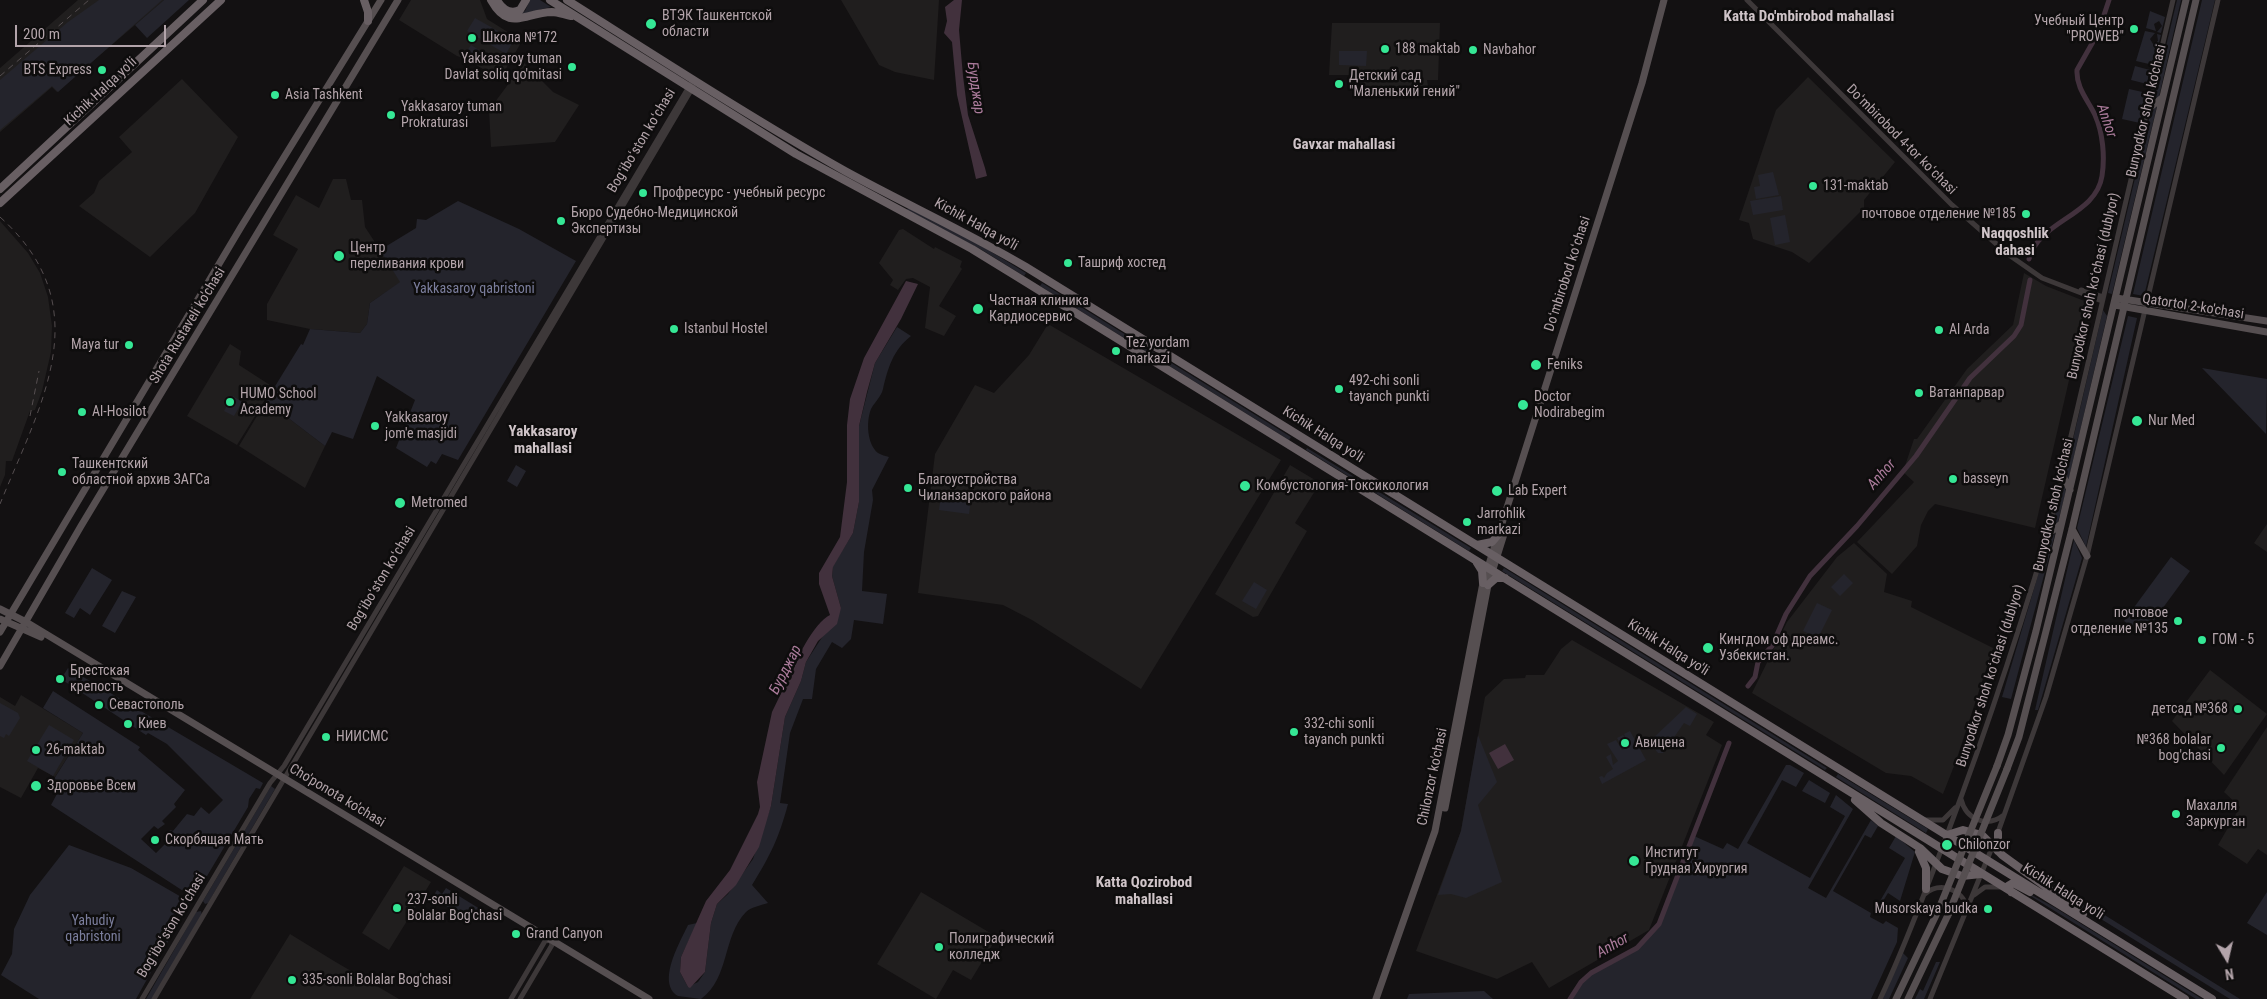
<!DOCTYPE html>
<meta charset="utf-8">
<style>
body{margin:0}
#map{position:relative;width:2267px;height:999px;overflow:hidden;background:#131112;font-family:"Roboto Condensed",sans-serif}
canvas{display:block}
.north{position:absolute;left:2202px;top:934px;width:50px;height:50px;-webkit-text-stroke:4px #0e0d0d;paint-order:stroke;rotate:171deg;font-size:14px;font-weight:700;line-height:20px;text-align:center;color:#b3a4aa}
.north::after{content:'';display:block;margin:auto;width:18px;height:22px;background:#b3a4aa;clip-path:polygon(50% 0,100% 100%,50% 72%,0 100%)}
.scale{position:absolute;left:15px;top:25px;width:151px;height:22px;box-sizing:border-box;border:2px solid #b3a4aa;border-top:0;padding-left:6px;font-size:15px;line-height:18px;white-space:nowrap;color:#b3a4aa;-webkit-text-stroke:4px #0e0d0d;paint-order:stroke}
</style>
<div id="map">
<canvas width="2267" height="999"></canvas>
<div class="north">N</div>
<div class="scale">200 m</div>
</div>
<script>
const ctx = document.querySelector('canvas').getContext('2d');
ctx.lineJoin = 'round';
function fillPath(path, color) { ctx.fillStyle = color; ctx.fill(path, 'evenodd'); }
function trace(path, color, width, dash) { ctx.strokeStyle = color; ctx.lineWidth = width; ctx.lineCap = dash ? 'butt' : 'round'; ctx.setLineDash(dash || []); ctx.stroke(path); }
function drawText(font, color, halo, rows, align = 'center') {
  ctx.font = font + ' "Roboto Condensed",sans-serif'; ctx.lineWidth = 5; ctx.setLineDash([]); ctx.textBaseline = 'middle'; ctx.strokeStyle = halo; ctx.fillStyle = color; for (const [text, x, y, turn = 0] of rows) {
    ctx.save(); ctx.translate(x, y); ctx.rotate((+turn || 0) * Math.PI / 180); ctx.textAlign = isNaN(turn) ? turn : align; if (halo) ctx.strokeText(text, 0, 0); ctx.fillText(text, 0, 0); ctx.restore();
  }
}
fillPath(new Path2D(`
 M78 0H164L57 92 52 87 0 132V68Z
 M411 0H480L487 19 522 41 500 79 466 59 457 56 399 20Z
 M841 0H939L934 80 895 72 879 65Z
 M1332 23H1440L1438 80H1427L1428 86 1353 87V75H1329Z
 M524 63 553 92 579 105 555 142 491 147 489 110Z
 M1808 77 1895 162 1864 200V208L1809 263 1792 252 1753 239 1749 223 1739 220 1776 110Z
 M182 79 238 137 195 213 150 257 79 206 94 193 99 181 132 152 119 137Z
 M333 179H346L351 200H362L365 227 401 282 370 303 367 324 360 333 310 329 267 320V304L298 249 273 235 296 195 319 208Z
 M0 221 28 253 40 273 48 297 52 326 51 352 42 391 35 410 30 411 12 461H6L5 475 0 487Z
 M903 229 934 249 935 247 962 261 960 267 962 269 939 306 956 316 944 336 925 328 930 287 913 278 906 279 898 290 890 285 893 280 879 263 899 230Z
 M2024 273 2046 286 2087 302 2035 528 1935 504 1928 511 1921 525 1917 546 1892 574 1857 542 1914 482 1903 472 1914 439H1917L1967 369 2013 325Z
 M1048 324 1281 460 1141 689 1032 620 1003 605 918 593 935 454 975 385 994 393 1029 355Z
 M230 344 241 351 239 365 273 387 237 445 187 416Z
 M266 401 325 446 305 488 239 446Z
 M1290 465 1320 483 1295 523 1307 531 1258 616 1253 617 1215 594Z
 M2267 524V552L2254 543Z
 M1854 543 1887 574 1884 592 1912 601 1911 607 1993 648 1956 761 1943 794 1911 776 1886 773 1752 693 1787 622 1837 557Z
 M1572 640 1714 722 1706 735 1722 745 1649 930 1549 988 1532 962 1497 979 1416 951 1461 831 1485 697 1504 679 1525 678 1526 675H1544L1561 649Z
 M2210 670 2267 714 2224 775 2172 721Z
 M21 695 83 733 55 777 38 768 21 798 0 787V697L15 706Z
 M2267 727V855L2258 849 2247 864 2218 845 2240 807 2224 792Z
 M404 866 431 882 389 950 362 933Z
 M921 892 997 937 971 980 953 970 936 999 877 964Z
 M290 934 334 961 399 999H250Z`), '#201e1e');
fillPath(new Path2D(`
 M99 0H162L58 92 52 86 0 130V80L68 22Z
 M164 0H189L147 38 135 25Z
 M530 0H540L551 7 513 16 525 11Z
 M2177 0H2181L2159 97 2153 101Z
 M2202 0H2215L2144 296 2133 294Z
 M2150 11 2165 17 2161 33 2157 32 2162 26 2159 21 2154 24 2156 31 2146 28Z
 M475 18 514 40 506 54 467 31Z
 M2145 31 2155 33 2150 39 2153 44 2158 41 2157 34 2161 35 2154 61 2149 64 2136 61Z
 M471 45 489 56 483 65 465 54Z
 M1339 51H1367L1366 66 1339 65Z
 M2135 66 2150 70 2147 84 2131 80Z
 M2129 89 2147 93 2140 123 2122 119Z
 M2157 106 2112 294 2108 293 2151 110Z
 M1773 172 1779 195 1756 199 1754 187 1760 186 1758 175Z
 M1781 196 1783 210 1753 215 1750 201Z
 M458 201 519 229 576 261 458 460 442 454 436 464 431 461 427 467 396 448 415 400 377 376 353 439 332 432 325 446 266 401 301 344 303 345 310 329 360 333 367 324 370 303 400 282 380 250 416 228 417 219 426 220Z
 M908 208 970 239 1026 273 1024 276 982 250 907 210Z
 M1785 215 1790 242 1775 245 1770 218Z
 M1042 283 1291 437 1289 440 1040 286Z
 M2103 310 2107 316 2068 482 2065 474Z
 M2128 316 2137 318 2086 547 2077 528Z
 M897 327 911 336C893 350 888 368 883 389 881 397 874 403 871 409 866 422 867 444 878 453 881 455 886 456 889 457L872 490 873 500 864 552 862 591 887 594 883 624 854 620 851 639 842 648 832 642 816 669 812 699H803L790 733 780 803 788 804C779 838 770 856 752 885L768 903C762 905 751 907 746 912 722 937 730 978 701 999L678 996C656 983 680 942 688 925L697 923 681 957 680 972 688 987 698 982 705 972 711 923 717 904 728 894 753 859 771 806 785 717 801 681 806 662 841 608 832 576 833 566 853 533 859 502V426L875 363Z
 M2202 368 2267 379 2266 434Z
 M233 396 242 402 234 416 224 411Z
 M1307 448 1471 548 1469 551 1306 450Z
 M516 465 526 471 517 487 507 481Z
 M2063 484 2066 491 2058 522 2052 526Z
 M941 495 971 499 969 514 939 510Z
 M2055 534 2011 699 2002 697 2049 538Z
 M2074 540 2082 558 2038 710H2035Z
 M2171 557 2190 571 2143 635 2124 621Z
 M92 568 112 580 90 615 80 608 74 618 65 613Z
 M1504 568 1827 768 1825 770 1502 571Z
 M1844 574 1853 583 1840 596 1831 587Z
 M1254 582 1267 590 1256 609 1242 601Z
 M122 591 136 597 115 633 102 626Z
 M1817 603 1832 610 1818 638 1803 631Z
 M68 668 263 783 260 789 256 788 249 799 248 807 194 898 51 805 58 792 49 787 83 733 43 708 53 691 140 747 138 750 185 790 174 804 176 807 162 821 165 824 158 829 154 826 141 839 156 853 169 840 164 836 170 830 173 831 187 814 194 816 201 807 209 814 223 800 167 744 148 733 146 735 61 679Z
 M0 703 18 713 20 718 9 736 6 734 4 738 0 736Z
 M1686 707 1697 714 1690 726 1684 723 1663 753H1658L1649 742Z
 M49 725 74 740 53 776 27 761Z
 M1630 731 1646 760 1602 784 1599 777 1602 776 1604 778 1607 773 1613 769 1606 757 1611 754 1613 765 1618 761 1607 744 1616 740 1622 750 1630 747 1623 749 1617 738 1623 735 1627 741 1624 734Z
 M1478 735 1497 782 1478 805 1502 882 1466 898 1451 894 1438 895 1461 831Z
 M1786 765H1790L1804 773 1796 787 1782 780 1747 843 1810 878 1845 816 1830 807 1836 795 1853 809 1808 888 1826 898 1871 820 1878 826 1871 838 1865 835 1833 891 1871 913 1870 917 1883 924 1886 921 1898 928 1897 942 1871 999H1570C1576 989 1582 979 1591 972 1609 962 1629 956 1644 942 1667 921 1682 866 1694 836L1723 849 1727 843 1738 849Z
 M1838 774 1928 829 1926 833 1836 777Z
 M1809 780 1830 793 1825 803 1802 791Z
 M271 786 275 789 208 903 205 904 203 901Z
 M1896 836 1915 852 1900 901 1888 893 1878 909 1880 913 1873 907 1876 908 1905 858 1889 848Z
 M69 845 131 868 190 902 136 999H39L1 975 12 954 14 929 30 895Z
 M2037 870 2082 901 2240 999H2230L2080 906Z
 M2013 885 2054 907 2202 999H2196Z
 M446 888 480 909 472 921 432 898 437 890 442 894Z
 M2267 892V935L2247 923Z
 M201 911 202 915 152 999H146L196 912Z
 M1903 953 1908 958 1889 999H1882Z
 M1936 962H1940L1924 999H1915L1920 989 1923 991Z
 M1484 991 1493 999H1407L1409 994Z`), '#24242c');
fillPath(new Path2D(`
 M954 0H962L959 30 963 76 968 115 985 168 987 176 976 179 957 95 952 42 944 33 947 21 945 7Z
 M906 281 918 284 901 319 875 363 867 392 859 426V502L853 533 833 567 832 576 841 608 837 624 818 641 806 662 801 681 785 717 771 806 759 847 736 885 717 904 711 923 705 972 690 988 688 987 680 972 681 957 706 901 730 870 758 814 760 807 757 782 772 712 787 681 791 679C794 661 814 623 830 615L819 584V573L840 537 847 482V425L850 399 864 358Z
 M1505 744 1514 760 1498 769 1489 753Z`), '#42313d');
trace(new Path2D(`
 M2029 259C2039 220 2096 216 2102 176 2105 157 2103 133 2095 115 2088 100 2076 88 2077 70L2098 33 2109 0
 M1748 686 1755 677 1758 662 1772 646 1786 614 1810 576 1857 526 1916 456 1970 378 2014 336 2021 325 2030 280
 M1570 999 1581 982 1591 973 1637 948 1659 924 1729 743`), '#42313d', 5);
trace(new Path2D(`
 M1747 0 1952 205 2009 255 2042 278 2102 301
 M2081 290 2103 297
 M1961 799C1966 820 1987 828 2004 815
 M1925 820H1943L1955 808
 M1997 835 2046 697 2087 556 2218 0
 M1925 894C1939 881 1963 889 1967 908
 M1974 895 1985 887H2000
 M142 999 270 783 284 766 690 85
 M154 999 693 87
 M511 999 545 941 551 940 552 945 520 999
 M1880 999C1899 960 1914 920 1930 879 1975 764 2013 652 2048 534L2173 0
 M1930 999 1993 845`), '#3d3839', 5);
trace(new Path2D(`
 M2148 109 2162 98
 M2116 298 2267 321
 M2115 305 2267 332
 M2062 474 2070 490
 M2072 529 2087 556
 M2048 534 2061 524
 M0 609 26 622 649 999
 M0 619 41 637
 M0 632 241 227 381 0
 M0 666 81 526 398 0
 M1997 766 2008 735 2036 631 2186 0
 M2007 769 2019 737 2072 529 2196 0
 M1445 808 1488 585 1505 531
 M1376 999 1435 831 1483 583 1642 83 1664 0
 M1896 999 1938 911
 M1908 999 1948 915`), '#564f51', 7);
trace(new Path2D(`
 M364 0 368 12V21
 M491 0C509 32 523 13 552 12 558 12 565 15 571 16
 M497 0C502 9 509 15 520 10L526 0
 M550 0 796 154 972 249 1016 276 2185 999
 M567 0C659 58 750 117 845 171 905 204 967 232 1026 267L2212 999
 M0 189 203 0
 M0 203 221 0
 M1477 545 1492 542 1498 535
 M1477 563 1482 571 1483 583
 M1488 585 1496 578H1505
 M1855 800 1881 823 1920 848 1942 869 1962 876 1981 874
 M1998 833V851
 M1947 835 1963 830 1982 835 2002 855 2083 914
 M1919 852 1926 868V889
 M2011 892 2008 886 2013 883 2030 892`), '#685f63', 8);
trace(new Path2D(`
 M0 76 89 0
 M0 217C100 307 41 403 0 504
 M30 416 39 371`), '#554e50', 1, [6, 5]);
trace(new Path2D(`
 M1938 911 1997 766
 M1948 915 2007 769`), '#564f51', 7);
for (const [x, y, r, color] of [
 [651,24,6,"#35e795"],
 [2134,29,5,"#35e795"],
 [472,38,5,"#35e795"],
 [1385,49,5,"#35e795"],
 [1473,50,5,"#35e795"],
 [572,67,5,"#35e795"],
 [102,70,5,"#35e795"],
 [1339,84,5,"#35e795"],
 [275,95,5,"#35e795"],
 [391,115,5,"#35e795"],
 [1813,186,5,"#35e795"],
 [643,193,5,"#35e795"],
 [2026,214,5,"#35e795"],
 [561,221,5,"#35e795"],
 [339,256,6,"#35e795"],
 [1068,263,5,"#35e795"],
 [978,309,6,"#35e795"],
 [674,329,5,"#35e795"],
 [1939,330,5,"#35e795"],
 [129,345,5,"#35e795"],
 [1116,351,5,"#35e795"],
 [1536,365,6,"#35e795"],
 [1339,389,5,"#35e795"],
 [1919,393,5,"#35e795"],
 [230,402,5,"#35e795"],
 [1523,405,6,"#35e795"],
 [82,412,5,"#35e795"],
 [2137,421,6,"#35e795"],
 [375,426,5,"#35e795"],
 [62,472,5,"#35e795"],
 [1953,479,5,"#35e795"],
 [1245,486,6,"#35e795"],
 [908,488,5,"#35e795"],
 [1497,491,6,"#35e795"],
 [400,503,6,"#35e795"],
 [1467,522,5,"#35e795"],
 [2178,621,5,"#35e795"],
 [2202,640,5,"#35e795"],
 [1708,648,6,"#35e795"],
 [60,679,5,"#35e795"],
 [99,705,5,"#35e795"],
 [2238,709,5,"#35e795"],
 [128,724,5,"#35e795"],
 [1294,732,5,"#35e795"],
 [326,737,5,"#35e795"],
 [1625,743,5,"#35e795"],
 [2221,748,5,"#35e795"],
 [36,750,5,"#35e795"],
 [36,786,6,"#35e795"],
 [2176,814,5,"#35e795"],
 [155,840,5,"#35e795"],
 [1947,845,6,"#35e795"],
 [1634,861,6,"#35e795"],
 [397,908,5,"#35e795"],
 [1988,909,5,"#35e795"],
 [516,934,5,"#35e795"],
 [939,947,5,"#35e795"],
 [292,980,5,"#35e795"]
]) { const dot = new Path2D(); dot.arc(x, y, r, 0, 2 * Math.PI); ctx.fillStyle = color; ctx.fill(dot); trace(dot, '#0e0d0d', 2); }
drawText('14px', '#b3a4aa', '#0e0d0d', [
 ["ВТЭК Ташкентской",662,16],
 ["области",662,32],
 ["Учебный Центр",2124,21,"right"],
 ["\"PROWEB\"",2124,37,"right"],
 ["Школа №172",482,38],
 ["188 maktab",1395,49],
 ["Navbahor",1483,50],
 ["Yakkasaroy tuman",562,59,"right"],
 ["Davlat soliq qo'mitasi",562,75,"right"],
 ["BTS Express",92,70,"right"],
 ["Детский сад",1349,76],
 ["\"Маленький гений\"",1349,92],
 ["Asia Tashkent",285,95],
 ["Yakkasaroy tuman",401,107],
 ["Prokraturasi",401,123],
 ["131-maktab",1823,186],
 ["Профресурс - учебный ресурс",653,193],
 ["Бюро Судебно-Медицинской",571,213],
 ["Экспертизы",571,229],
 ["почтовое отделение №185",2016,214,"right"],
 ["Центр",350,248],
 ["переливания крови",350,264],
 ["Ташриф хостед",1078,263],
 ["Частная клиника",989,301],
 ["Кардиосервис",989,317],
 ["Istanbul Hostel",684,329],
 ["Al Arda",1949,330],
 ["Tez yordam",1126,343],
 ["markazi",1126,359],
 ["Maya tur",119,345,"right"],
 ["Feniks",1547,365],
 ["492-chi sonli",1349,381],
 ["tayanch punkti",1349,397],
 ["Ватанпарвар",1929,393],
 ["HUMO School",240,394],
 ["Academy",240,410],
 ["Doctor",1534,397],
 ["Nodirabegim",1534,413],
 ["Al-Hosilot",92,412],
 ["Yakkasaroy",385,418],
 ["jom'e masjidi",385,434],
 ["Nur Med",2148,421],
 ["Ташкентский",72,464],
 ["областной архив ЗАГСа",72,480],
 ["basseyn",1963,479],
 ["Благоустройства",918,480],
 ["Чиланзарского района",918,496],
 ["Комбустология-Токсикология",1256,486],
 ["Lab Expert",1508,491],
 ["Metromed",411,503],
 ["Jarrohlik",1477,514],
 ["markazi",1477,530],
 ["почтовое",2168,613,"right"],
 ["отделение №135",2168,629,"right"],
 ["Кингдом оф дреамс.",1719,640],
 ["Узбекистан.",1719,656],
 ["ГОМ - 5",2212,640],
 ["Брестская",70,671],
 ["крепость",70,687],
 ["Севастополь",109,705],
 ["детсад №368",2228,709,"right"],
 ["Киев",138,724],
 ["332-chi sonli",1304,724],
 ["tayanch punkti",1304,740],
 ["НИИСМС",336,737],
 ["№368 bolalar",2211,740,"right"],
 ["bog'chasi",2211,756,"right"],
 ["Авицена",1635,743],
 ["26-maktab",46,750],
 ["Здоровье Всем",47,786],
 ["Махалля",2186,806],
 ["Заркурган",2186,822],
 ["Скорбящая Мать",165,840],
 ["Chilonzor",1958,845],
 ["Институт",1645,853],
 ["Грудная Хирургия",1645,869],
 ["237-sonli",407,900],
 ["Bolalar Bog'chasi",407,916],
 ["Musorskaya budka",1978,909,"right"],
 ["Grand Canyon",526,934],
 ["Полиграфический",949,939],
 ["колледж",949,955],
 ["335-sonli Bolalar Bog'chasi",302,980]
], 'left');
drawText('14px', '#b3a4aa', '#0e0d0d', [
 ["Kichik Halqa yo'li",101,92,-43],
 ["Bunyodkor shoh ko'chasi",2147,111,-77],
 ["Doʻmbirobod 4-tor koʻchasi",1901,140,45],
 ["Bogʻiboʻston koʻchasi",642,141,-59],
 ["Kichik Halqa yo'li",976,225,29],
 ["Doʻmbirobod koʻchasi",1568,274,-72],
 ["Bunyodkor shoh koʻchasi (dublyor)",2094,286,-77],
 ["Qatortol 2-ko'chasi",2193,307,9],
 ["Shota Rustaveli ko'chasi",188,326,-59],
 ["Kichik Halqa yo'li",1323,435,32],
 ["Bunyodkor shoh ko'chasi",2054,505,-77],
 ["Bogʻiboʻston koʻchasi",382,579,-59],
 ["Kichik Halqa yo'li",1668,648,32],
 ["Bunyodkor shoh koʻchasi (dublyor)",1991,676,-72],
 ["Chilonzor ko'chasi",1433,777,-78],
 ["Cho'ponota ko'chasi",337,796,31],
 ["Kichik Halqa yo'li",2063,892,32],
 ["Bogʻiboʻston koʻchasi",172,926,-59]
]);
drawText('14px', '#7b7e9d', '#0e0d0d', [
 ["Yakkasaroy qabristoni",474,289],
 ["Yahudiy",93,921],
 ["qabristoni",93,937]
]);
drawText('bold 15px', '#cfc4c8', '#0e0d0d', [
 ["Katta Do'mbirobod mahallasi",1809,17],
 ["Gavxar mahallasi",1344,145],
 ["Naqqoshlik",2015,234],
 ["dahasi",2015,251],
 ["Yakkasaroy",543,432],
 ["mahallasi",543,449],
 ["Katta Qozirobod",1144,883],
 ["mahallasi",1144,900]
]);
drawText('italic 15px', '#ac7c9c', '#0e0d0d', [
 ["Бурджар",975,88,82],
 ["Anhor",2106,121,71],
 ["Anhor",1882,475,-49],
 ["Бурджар",786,670,-63],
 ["Anhor",1613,946,-30]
]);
</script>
